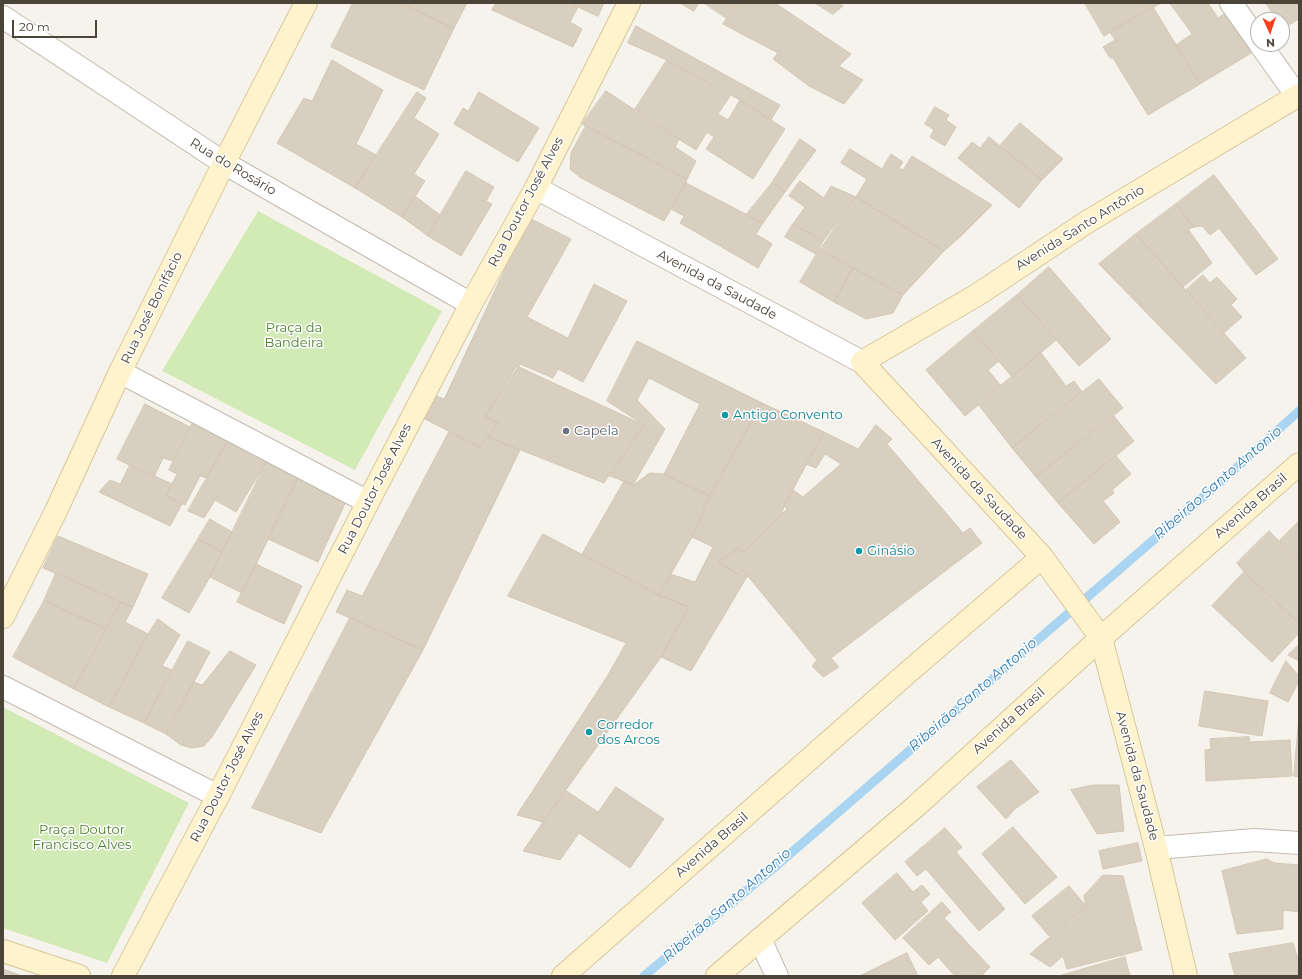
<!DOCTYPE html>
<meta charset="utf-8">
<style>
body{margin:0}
#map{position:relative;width:1302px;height:979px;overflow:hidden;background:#f6f3ec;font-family:Montserrat,sans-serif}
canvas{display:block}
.frame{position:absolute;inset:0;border:4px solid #4b4439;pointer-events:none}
.north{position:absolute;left:1250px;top:12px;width:40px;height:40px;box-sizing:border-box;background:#fff;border:1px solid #b7b4b0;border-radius:50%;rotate:177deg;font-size:11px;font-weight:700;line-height:16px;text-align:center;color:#4b4439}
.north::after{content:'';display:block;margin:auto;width:14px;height:18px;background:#fc3f1d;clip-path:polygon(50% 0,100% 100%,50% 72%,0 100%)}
.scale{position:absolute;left:12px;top:20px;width:85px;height:18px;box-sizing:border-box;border:2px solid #4b4439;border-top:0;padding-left:5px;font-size:12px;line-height:14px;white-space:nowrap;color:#4b4439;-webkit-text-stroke:3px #fff;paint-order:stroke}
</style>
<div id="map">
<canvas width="1302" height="979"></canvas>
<div class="frame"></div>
<div class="north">N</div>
<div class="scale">20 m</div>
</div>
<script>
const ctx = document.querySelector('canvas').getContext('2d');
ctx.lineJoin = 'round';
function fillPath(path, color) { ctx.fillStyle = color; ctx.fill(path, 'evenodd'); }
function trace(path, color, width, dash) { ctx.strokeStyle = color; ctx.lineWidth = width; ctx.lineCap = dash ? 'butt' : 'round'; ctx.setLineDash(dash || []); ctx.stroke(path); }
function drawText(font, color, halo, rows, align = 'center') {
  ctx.font = font + ' Montserrat,sans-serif'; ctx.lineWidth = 3; ctx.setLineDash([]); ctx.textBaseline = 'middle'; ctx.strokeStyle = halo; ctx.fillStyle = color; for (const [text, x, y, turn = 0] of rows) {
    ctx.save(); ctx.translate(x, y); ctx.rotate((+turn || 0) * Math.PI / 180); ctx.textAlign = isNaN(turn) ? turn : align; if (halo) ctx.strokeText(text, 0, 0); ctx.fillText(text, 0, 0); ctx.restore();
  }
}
fillPath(new Path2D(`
 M258 211 442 311 355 470 162 371Z
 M3 707 189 803 107 963 3 928Z`), '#d2eab5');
trace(new Path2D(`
 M644 976 776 866 1224 479 1299 411`), '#a9d4f2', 9);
const building = new Path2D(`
 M353 3H400L454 28 424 90 331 47Z
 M400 3H467L454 28Z
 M496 3H570L578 7 570 22 582 29 573 47 492 10Z
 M570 3H604L598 16Z
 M680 3H699L694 11Z
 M704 3H738L728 19Z
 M738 3H775L851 54 839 66 863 80 844 104 809 86 773 59 778 53 723 24Z
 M815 3H838L843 6 833 14Z
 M1085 3H1161L1104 36Z
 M1170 3H1208L1218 18 1227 12 1253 52 1200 84 1176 45 1192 34Z
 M1266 3H1299V19L1287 26 1283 20H1277Z
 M1153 7 1200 84 1148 115 1113 58H1110L1103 47 1115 40 1110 32Z
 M636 26 780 105 771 120 740 100 667 60 628 43Z
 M332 60 383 90 356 144 376 155 355 188 277 143 304 98 312 101Z
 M667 60 730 96 718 114 728 120 740 100 785 129 753 179 706 149 714 137 707 132 696 150 634 111Z
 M606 91 679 139 675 147 696 161 687 179 582 124Z
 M417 92 426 98 414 118 439 134 414 174 425 181 402 217 355 188Z
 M479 92 539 128 518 162 454 124 463 108 468 111Z
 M935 107 949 115 946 120 956 127 945 146 930 137 934 130 925 124Z
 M1020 123 1063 159 1042 180 1000 146Z
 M586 126 687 179 686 183 664 221 581 178 570 169 571 153Z
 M989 137 1042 180 1019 208 958 158 972 142 980 148Z
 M800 139 816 150 785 192 772 183Z
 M850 149 882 169 891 154 903 162 899 168 903 170 912 156 992 205 961 236 944 251 856 197 867 179 841 163Z
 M466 171 494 187 486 201 492 204 461 256 428 236Z
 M1214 175 1278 259 1256 275 1219 228 1210 235 1202 226 1194 227 1176 204Z
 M800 181 824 198 831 186 856 197 823 241 793 224 805 207 789 196Z
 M686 183 763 223 756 234 772 244 758 268 680 223 684 216 671 209Z
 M772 183 785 192 763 223 746 215Z
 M415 196 440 215 428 236 402 217Z
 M856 197 944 251 903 295 820 250Z
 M1176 204 1194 227 1188 229 1212 263 1183 287 1136 234Z
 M529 218 571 239 527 317 568 338 594 284 627 301 583 382 558 369 553 378 520 364 485 417 498 422 480 447 419 416 432 394 444 399Z
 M793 224 823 241 816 254 785 237Z
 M1136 234 1246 358 1216 384 1099 264Z
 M819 250 853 268 834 302 800 282Z
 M1049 267 1111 339 1079 366 1017 295Z
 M853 268 903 295 893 313 866 319 834 302Z
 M1203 275 1210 283 1217 277 1237 299 1231 305 1242 317 1224 333 1186 290Z
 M1017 295 1056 340 1012 377 973 331Z
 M973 331 999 361 988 370 1001 386 965 416 926 370Z
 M637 341 762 403 710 496 664 474 700 404 649 378 637 400 665 429 633 485 610 476 644 425 607 401Z
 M1041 353 1066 386 1074 381 1082 392 1012 448 978 404Z
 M517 366 644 425 604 483 488 437 498 422 485 417Z
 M1099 379 1123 408 1036 477 1012 448Z
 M762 403 824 432 784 506 782 514 743 553 739 548 718 562 737 574 742 569 748 575 691 671 661 657 689 607 659 595 670 574 695 582 713 547 692 537 707 501Z
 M145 404 190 427 173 461 163 458 154 477 117 459Z
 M1113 415 1134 441 1058 503 1036 477Z
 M194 420 230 437 207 478 200 476 185 505 166 496 177 474 169 470Z
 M876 425 892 439 887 444 963 533 970 528 982 543 831 658 839 667 823 677 812 666 817 660 742 569 737 574 718 562 739 548 743 553 787 509 784 506 793 490 803 497 841 464 825 454 816 468 806 464 824 432 858 449Z
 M449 432 480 447 488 437 520 450 423 650 336 612 347 590 362 596Z
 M230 437 267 461 236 512 215 500 204 518 188 511Z
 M1116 456 1131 474 1112 490 1114 493 1103 501 1120 522 1094 544 1058 503Z
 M267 461 299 476 242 593 210 577Z
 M130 465 172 484 166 496 182 504 170 526 99 492 110 480 120 484Z
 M650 473 664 474 710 496 692 537 659 595 582 554 624 481 633 485Z
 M299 476 348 497 318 562 268 539Z
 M210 519 232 532 222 552 198 539Z
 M1299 521V561L1281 543 1280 540Z
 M1269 531 1299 561V623L1244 572 1237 563Z
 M543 534 659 595 689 607 661 657 543 822 517 815 608 675 626 643 508 596Z
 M58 536 148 574 133 607 43 568Z
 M198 539 222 552 210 577 189 613 162 598Z
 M256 564 302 586 284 624 237 602Z
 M1244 572 1299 623V633L1272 662 1212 606Z
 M56 573 121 602 106 629 44 601Z
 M44 601 106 629 74 689 13 657Z
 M121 602 133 607 125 622 148 634 109 707 74 689Z
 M350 618 423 650 321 833 252 808Z
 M158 619 180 635 162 666 172 670 144 723 109 707 148 634Z
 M188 641 210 652 166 734 144 723Z
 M1299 645V661L1288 655Z
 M230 651 256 665 212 737 204 746 191 748 181 745 166 734 168 728 194 682 202 685Z
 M1286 661 1299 676V681L1288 702 1270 693Z
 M1205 691 1268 701 1262 736 1199 726Z
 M1299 717V777L1294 776Z
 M1249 737 1250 742 1290 740 1292 776 1206 781 1205 750 1211 749 1210 739Z
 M1011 760 1039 792 1015 809 1006 819 977 787Z
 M1093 785H1119L1124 831 1097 834 1071 790Z
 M616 787 664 819 630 868 579 833 560 860 523 851 565 790 598 812Z
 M1013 827 1057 877 1025 904 982 854Z
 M945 828 962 847 956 852 1005 909 979 931 926 869 917 876 905 862Z
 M1138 843 1142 861 1103 869 1099 851Z
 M1267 859 1274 863 1299 865V912L1283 910V929L1237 934 1222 871Z
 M897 873 913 892 922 885 930 894 921 902 928 911 895 940 862 903Z
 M1103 875 1123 876 1142 950 1067 969 1063 956 1050 967 1030 954 1086 906 1084 896Z
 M1069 886 1086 906 1049 936 1032 916Z
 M942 902 951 912 944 918 990 967 981 976H955L938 957 929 965 903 938Z
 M1293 943 1299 963V976H1235L1229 954Z
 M907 953 918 976H860Z
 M1125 957 1130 976H1059Z
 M3 969 22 976H3Z`);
fillPath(building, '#d8cfc1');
trace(building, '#d3c7b4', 1);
const street = new Path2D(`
 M1231 3 1258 41
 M3 17 224 163 471 304
 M1260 44 1297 96
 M536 188 862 362
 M120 372 368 502
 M3 687 218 796
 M1156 848 1255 840 1299 843
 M760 939 777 976`);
const secondary = new Path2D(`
 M3 617 56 511 120 372 224 163 306 3
 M3 951 79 976
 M123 976 218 796 368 502 471 304 536 188 629 3
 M563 976 906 674 1042 557
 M717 976 915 807 1101 638 1299 464
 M1186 976 1156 848 1101 638 1042 557 862 362 977 295 1087 222 1299 95`);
trace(street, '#c2bbae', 24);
trace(secondary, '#d6c79b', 24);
trace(street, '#fff', 22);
trace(secondary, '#fff3cd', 22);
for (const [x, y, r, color] of [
 [725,415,4,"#0f9aa8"],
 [566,431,4,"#6b7280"],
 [859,551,4,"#0f9aa8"],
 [589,732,4,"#0f9aa8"]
]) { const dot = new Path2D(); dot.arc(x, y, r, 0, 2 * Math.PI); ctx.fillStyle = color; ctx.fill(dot); trace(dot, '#fff', 1.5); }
drawText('13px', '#4b4439', '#fff', [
 ["Rua do Rosário",233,167,31],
 ["Rua Doutor José Alves",526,202,-62],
 ["Avenida Santo Antônio",1080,228,-32],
 ["Avenida da Saudade",717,285,28],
 ["Rua José Bonifácio",152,308,-64],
 ["Rua Doutor José Alves",375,489,-63],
 ["Avenida da Saudade",979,489,47],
 ["Avenida Brasil",1251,506,-41],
 ["Avenida Brasil",1009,721,-42],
 ["Avenida da Saudade",1137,776,75],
 ["Rua Doutor José Alves",227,777,-63],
 ["Avenida Brasil",712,845,-41]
]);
drawText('13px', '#4a7f2a', '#fff', [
 ["Praça da",294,328],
 ["Bandeira",294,343],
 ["Praça Doutor",82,830],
 ["Francisco Alves",82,845]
]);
drawText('13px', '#0d838f', '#fff', [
 ["Antigo Convento",733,415],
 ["Ginásio",867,551],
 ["Corredor",597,725],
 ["dos Arcos",597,740]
], 'left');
drawText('13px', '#5b616d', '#fff', [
 ["Capela",574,431]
], 'left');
drawText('italic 14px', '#2e7ab2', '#fff', [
 ["Ribeirão Santo Antonio",1218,483,-41],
 ["Ribeirão Santo Antonio",973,695,-41],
 ["Ribeirão Santo Antonio",727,905,-41]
]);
</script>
